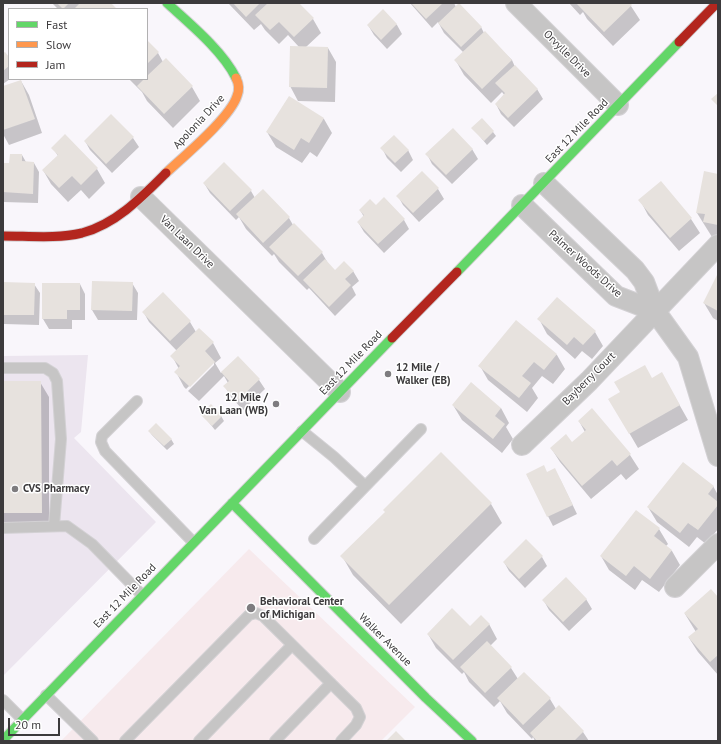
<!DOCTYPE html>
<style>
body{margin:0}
#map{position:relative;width:721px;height:744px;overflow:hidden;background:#f9f6fb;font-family:"PT Sans",sans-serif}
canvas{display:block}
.frame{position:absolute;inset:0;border:4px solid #3c3a3c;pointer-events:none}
.legend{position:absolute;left:8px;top:8px;width:140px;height:72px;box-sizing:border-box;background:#fff;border:1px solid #b1b0b1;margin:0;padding:5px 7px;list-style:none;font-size:12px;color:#3c3a3c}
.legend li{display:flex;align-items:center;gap:8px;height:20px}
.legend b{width:20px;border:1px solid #b1b0b1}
.scale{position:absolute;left:8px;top:718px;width:52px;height:18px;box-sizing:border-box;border:2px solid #3c3a3c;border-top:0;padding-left:5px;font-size:12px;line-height:14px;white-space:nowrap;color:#3c3a3c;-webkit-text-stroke:3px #fff;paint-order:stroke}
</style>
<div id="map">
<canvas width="721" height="744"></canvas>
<div class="frame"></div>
<ul class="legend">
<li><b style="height:5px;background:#63d668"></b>Fast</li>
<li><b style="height:5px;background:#ff974d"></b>Slow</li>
<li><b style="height:5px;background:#b3261e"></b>Jam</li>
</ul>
<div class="scale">20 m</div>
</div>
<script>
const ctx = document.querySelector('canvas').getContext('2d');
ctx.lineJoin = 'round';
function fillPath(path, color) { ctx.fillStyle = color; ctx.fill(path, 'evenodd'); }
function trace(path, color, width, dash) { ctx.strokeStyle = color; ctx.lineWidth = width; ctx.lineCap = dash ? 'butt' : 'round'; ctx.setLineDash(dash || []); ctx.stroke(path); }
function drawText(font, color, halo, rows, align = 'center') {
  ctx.font = font + ' "PT Sans",sans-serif'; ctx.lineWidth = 3; ctx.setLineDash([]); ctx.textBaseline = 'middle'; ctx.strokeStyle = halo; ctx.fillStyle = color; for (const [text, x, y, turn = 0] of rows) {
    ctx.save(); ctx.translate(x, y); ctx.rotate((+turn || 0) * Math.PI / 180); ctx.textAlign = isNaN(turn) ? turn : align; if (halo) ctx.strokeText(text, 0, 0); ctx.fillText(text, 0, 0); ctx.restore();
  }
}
fillPath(new Path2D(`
 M88 355 81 432 74 438 156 522 3 676V356Z`), '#ece5ef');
fillPath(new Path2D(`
 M249 549 415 707 381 741H61Z`), '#f7eaed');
fillPath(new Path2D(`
 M52 3H110L116 9H58Z
 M228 3H298L313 19 321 33 306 47 328 48 336 62 335 102 298 101 290 86 299 47 288 35 279 44 265 30 261 24 254 30Z
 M410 3H454L456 7 481 27 484 33 512 60 515 67 537 89 543 99 514 127 501 114 496 104 505 96 502 92 491 103 464 75 456 61 464 53 444 33 438 22 432 28Z
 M569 3H629L640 20 613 46 587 19 583 12 580 15Z
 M383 11 397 25 402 34 387 49 374 35 368 25Z
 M147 41 158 53 163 62 192 87 200 101 173 128 147 101 142 92 129 79H147Z
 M3 54 9 58 10 79 3 84Z
 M21 81 29 95 42 133 9 145 3 134V87Z
 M289 97 324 119 332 133 317 157 310 152 302 163 276 147 267 132Z
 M473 128 493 132 496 136 487 145Z
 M133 138 139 147 112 173 90 150 85 141Z
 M53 148 97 169 105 183 89 199 81 190 68 202 51 184 43 170 58 156Z
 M382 148 408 150 413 160 401 172 387 158Z
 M472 149 478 159 452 184 432 164 427 154Z
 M22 155 26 162 34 163 39 172 38 203 3 202V164L10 165Z
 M422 172 438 189 444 199 419 222 403 205 398 196Z
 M718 175V238L712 237 697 213Z
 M204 183 251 191 255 198 289 218 293 225 322 253 329 265 335 271H353L359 281 352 287 356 295 335 316 309 288 307 290 279 262 274 254 272 256 246 229 239 217 236 220 210 193Z
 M661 183 691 219 700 233 679 251 648 215 640 200Z
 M376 207 404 220 409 229 384 253 364 232 358 222 364 217 360 210Z
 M718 276V321L713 318 704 303Z
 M3 283 34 284 40 293 39 325 4 324 3 322Z
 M132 283 138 293 137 320H98L92 310Z
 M43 284H80L85 294V320H72V329H49L43 319Z
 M163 294 190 322 196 332 213 343 221 358 215 363 221 373 238 357 259 380 265 389 243 410 230 396 225 386 228 383 224 376 199 401 188 391 214 365V362L186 389 184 387 176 372 179 369 172 356 177 351 149 322 144 313Z
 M557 298 595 332 603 346 592 359 582 351 575 359 547 334 539 319Z
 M516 322 557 355 565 369 553 384 542 376 532 388 538 398 527 412 488 380 480 366Z
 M662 374 688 420 638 448 610 400Z
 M3 382H40L49 397V527H3Z
 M453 405 501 408 509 423 506 427 513 439 502 453 462 420Z
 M592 410 630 455 639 469 626 480 621 474 591 499 560 462 551 448 572 443 585 432 579 421Z
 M202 414 221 416 224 421 215 430Z
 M149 431 171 439 174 444 167 450 152 435Z
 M441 454 491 504 502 523 401 624 353 575 342 556 386 513Z
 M547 473 560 479 577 514 553 526 527 475Z
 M713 486 718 495V529L706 544 697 537 689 547 657 522 648 507Z
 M636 511 659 529 668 544 666 546 672 551 680 565 659 592 642 580 635 590 609 570 601 556Z
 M542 557 547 566 525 588 509 571 504 562Z
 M586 599 592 609 569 631 549 610 544 601Z
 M718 599V675L698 652 689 638 696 632 685 614Z
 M489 624 497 639 490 646 511 668 518 679 550 699 556 709 559 706 583 732 589 741H535L533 737 532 739 507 713 500 701 494 707 469 682 464 672 462 674 436 648 428 634Z`), '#0003');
fillPath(new Path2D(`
 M57 3H69L63 9Z
 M80 3H111L117 9H74Z
 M233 3H260L246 17Z
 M268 3H299L314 18 294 37 279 22 270 30 255 15Z
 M411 3H443L426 19Z
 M459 3 482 27 461 47 438 23Z
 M578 3H630L632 5 604 32 577 4Z
 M383 9 397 24 381 40 367 25Z
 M485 31 512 60 482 89 454 60Z
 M147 40 159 52 147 64Z
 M290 46 328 47 327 88 289 87Z
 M5 52 9 57V66L3 71V53Z
 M166 58 193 86 164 114 137 86 144 79H147V76Z
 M515 65 538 89 508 118 495 104 505 93 495 83Z
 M21 80 35 119 3 130V86Z
 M718 93V106L711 99Z
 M289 96 324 118 309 143 301 138 294 150 266 132Z
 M111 114 134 137 106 164 84 141Z
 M482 118 494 131 484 141 471 128Z
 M453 128 473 149 446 175 425 154Z
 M65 134 98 168 81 185 72 176 59 188 42 170 58 155 51 148Z
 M394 135 409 150 395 163 380 148Z
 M10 154H22V161L34 162 33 194 3 192V163H9Z
 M224 162 252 190 230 211 203 183Z
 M422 171 439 188 413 213 396 196Z
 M704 171 718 174V225L703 222 705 214 696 213Z
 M661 181 692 218 670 238 638 200Z
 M263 189 290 217 263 243 236 214Z
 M384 197 405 219 378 244 357 222 364 215 359 210 370 199 376 205Z
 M294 223 323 252 298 276 269 247Z
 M325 259 335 270 344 261 354 271 345 279 351 285 329 307 303 280Z
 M718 273V311L703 303Z
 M92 281 133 282 132 311 91 310Z
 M3 282 35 283 34 315H3Z
 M42 283H80V310H67V319H42Z
 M163 292 191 321 170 341 142 312Z
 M557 297 596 331 583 345 574 337 567 345 537 319Z
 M516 320 557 354 544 370 534 362 522 376 531 383 519 398 478 366Z
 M199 328 214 342 205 351 215 362 190 387 174 372 180 366 170 356Z
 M238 356 260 379 237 401 223 386 229 381 221 372Z
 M645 365 652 378 662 372 680 405 629 434 608 399 620 392 614 382Z
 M3 381H41L42 513H3Z
 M471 382 501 408 495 416 505 424 493 439 452 405Z
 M211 404 222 416 212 426 200 414Z
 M592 408 631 454 617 466 612 460 582 486 550 448 566 434 572 442 586 430 578 421Z
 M156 423 172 439 164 446 148 431Z
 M441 452 492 503 389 605 340 556 385 512 383 510Z
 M683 462 714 486 708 494 718 502V505L698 530 688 523 680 533 647 507Z
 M544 465 547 472 555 468 573 505 547 517 526 474Z
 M636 510 660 528 654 536 672 550 650 579 634 566 626 576 600 556Z
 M526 539 543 556 519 579 503 562Z
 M566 577 587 599 563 622 542 600Z
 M711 589 718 597V655L710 662 688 637 698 629 684 613Z
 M452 608 470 626 481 615 490 624 453 660 427 634Z
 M487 641 512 667 485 693 460 667Z
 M524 672 551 698 523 725 497 698Z
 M559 705 584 731 574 741H537L530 733Z
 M396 731 406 741H386Z`), '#e7e2de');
const lane = new Path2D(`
 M3 368H45L53 373 57 381 61 439 54 526
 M137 401 102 436 101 442 105 451 193 542
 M302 431 334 457 365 486
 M3 528 67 526 92 544 142 595
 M314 539 421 429
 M46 695 93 741
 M3 700 23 720
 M125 741 249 615 256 613 263 616 356 708 360 717 356 725 341 741
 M199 741 292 645
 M275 741 331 683`);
const street = new Path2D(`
 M516 3 618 105
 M544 183 635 270 644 282 655 311 688 357 718 456
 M141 197 340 392
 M522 205 616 296 655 311
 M522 445 589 381 718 245
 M675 587 718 544`);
const fast = new Path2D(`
 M167 3C189 23 223 51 236 78
 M457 272 679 42
 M232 503 426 698 472 741
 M3 740 392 338`);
const slow = new Path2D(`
 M166 173C184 156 230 118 237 96 240 89 239 84 236 78`);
const jam = new Path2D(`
 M679 42 717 3
 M3 236C29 236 57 239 82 233 116 224 142 197 166 173
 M392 338 457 272`);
trace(lane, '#d3d1d4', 12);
trace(street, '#d3d1d4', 22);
trace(fast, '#d3d1d4', 11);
trace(slow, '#d3d1d4', 11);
trace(jam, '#d3d1d4', 11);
trace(lane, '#c6c5c5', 10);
trace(street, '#c6c5c5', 20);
trace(fast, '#63d668', 9);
trace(slow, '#ff974d', 9);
trace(jam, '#b3261e', 9);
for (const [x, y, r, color] of [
 [388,374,4,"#7e7c7f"],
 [276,404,4,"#7e7c7f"],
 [15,489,4,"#7e7c7f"],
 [251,608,5,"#7e7c7f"]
]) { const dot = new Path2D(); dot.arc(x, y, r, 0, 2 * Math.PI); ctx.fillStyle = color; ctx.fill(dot); trace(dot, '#fff', 1.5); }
drawText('11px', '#3c3a3c', '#fff', [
 ["Orvylle Drive",567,54,45],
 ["Apolonia Drive",199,122,-47],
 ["East 12 Mile Road",577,131,-46],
 ["Van Laan Drive",187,242,44],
 ["Palmer Woods Drive",585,264,42],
 ["East 12 Mile Road",351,363,-46],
 ["Bayberry Court",589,379,-45],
 ["East 12 Mile Road",125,596,-46],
 ["Walker Avenue",385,640,45]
]);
drawText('bold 11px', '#3c3a3c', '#fff', [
 ["12 Mile /",396,368],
 ["Walker (EB)",396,381],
 ["12 Mile /",268,398,"right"],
 ["Van Laan (WB)",268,411,"right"],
 ["CVS Pharmacy",23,489],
 ["Behavioral Center",260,602],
 ["of Michigan",260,615]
], 'left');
</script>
